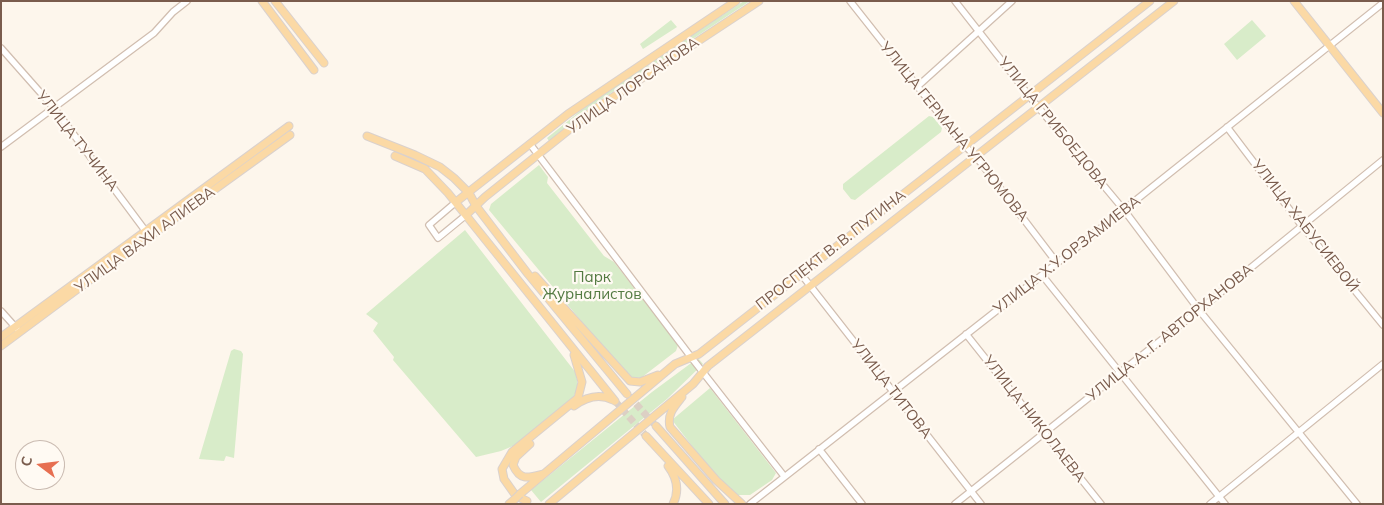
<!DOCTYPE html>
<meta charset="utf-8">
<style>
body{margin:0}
#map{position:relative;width:1384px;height:505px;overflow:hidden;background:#fdf6ec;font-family:Mulish,sans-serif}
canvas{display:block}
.frame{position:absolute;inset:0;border:2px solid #7a5c4d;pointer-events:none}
.north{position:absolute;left:15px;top:440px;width:50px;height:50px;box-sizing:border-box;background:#fffaf3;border:1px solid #cabbb1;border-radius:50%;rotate:285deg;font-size:14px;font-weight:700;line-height:20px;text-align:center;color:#7a5c4d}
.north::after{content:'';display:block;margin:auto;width:18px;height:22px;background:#e76f51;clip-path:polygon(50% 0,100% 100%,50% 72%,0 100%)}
</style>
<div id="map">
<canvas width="1384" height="505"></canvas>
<div class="frame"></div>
<div class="north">С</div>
</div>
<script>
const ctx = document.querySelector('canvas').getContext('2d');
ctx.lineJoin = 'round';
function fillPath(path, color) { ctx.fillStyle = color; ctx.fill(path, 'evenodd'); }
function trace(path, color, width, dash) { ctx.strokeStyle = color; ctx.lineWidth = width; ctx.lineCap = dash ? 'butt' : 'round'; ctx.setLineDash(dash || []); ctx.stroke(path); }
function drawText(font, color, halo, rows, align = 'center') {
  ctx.font = font + ' Mulish,sans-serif'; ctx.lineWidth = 4.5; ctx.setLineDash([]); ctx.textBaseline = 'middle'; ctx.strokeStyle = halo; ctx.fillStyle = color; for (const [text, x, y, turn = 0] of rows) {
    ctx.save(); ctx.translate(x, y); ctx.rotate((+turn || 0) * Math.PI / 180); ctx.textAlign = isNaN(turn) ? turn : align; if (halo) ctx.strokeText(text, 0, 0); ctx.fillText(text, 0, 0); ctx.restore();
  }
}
fillPath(new Path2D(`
 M744 1H750L652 66 650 63Z
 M671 20 677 27 643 49 640 44Z
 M1252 20 1266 36 1237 60 1224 44Z
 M648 65 650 68 597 102 549 141 547 138 595 99Z
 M929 116 933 117 942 128 941 132 855 200 851 199 843 189V184Z
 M539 165 548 177 547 183 604 256 614 262 678 345 676 351 637 381H634L621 369 489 210 491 204Z
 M465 230 576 373 578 387 573 398 520 443 501 451 476 457 393 360 394 357 373 331 378 323 366 314Z
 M234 349 241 351 243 354 234 458 226 456 224 461 199 459 231 351Z
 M698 358 703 364 667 399 541 502 531 490 652 392Z
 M710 388 776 473 772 480 750 495H737L716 477 672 420Z`), '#d8ecc9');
trace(new Path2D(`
 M629 396 654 424
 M615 401 646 436`), '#dcd0c4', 7, [7, 3.5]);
const minor = new Path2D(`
 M850 1 959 139 981 163 1057 263
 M955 1 1038 107 1124 210 1199 310 1357 504
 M1 48 54 108 147 233
 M918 86 1012 1
 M1227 127 1302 226 1383 325
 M530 144 691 357 784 476
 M1 147 154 33 173 12 187 1
 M456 202 429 225 438 238 466 215
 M801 274 981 504
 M1042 275 1225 504
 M1 311 18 330
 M966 334 1101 504
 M819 449 862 504
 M750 504 1042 275 1383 3
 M955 504 1199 310 1383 160
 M1210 504 1383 364`);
const major = new Path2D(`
 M262 1 314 70
 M275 1 324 63
 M1294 1 1383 113
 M367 136 415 155 440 167 454 178 469 193 476 206 528 274 627 394
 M395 156 425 169 448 193 615 401
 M456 202 568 114 736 1
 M466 215 485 197 595 109 759 1
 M535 276 630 381 640 382 658 375
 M1 337 289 126
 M1 346 102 271 290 135
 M682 397C674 407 667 414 670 427L716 480 742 504
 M574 406C586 397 599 393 613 400
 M656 426 725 504
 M646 436 709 504
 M530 444 516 457 513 465C520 481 528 478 543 474
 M668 466C677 478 680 490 673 504
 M520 494 675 364 699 354 1150 1
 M527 501 516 496 504 479 502 469 512 452 578 398 582 382 574 355
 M509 504 515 499
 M549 504 693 384 708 366 1174 1`);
trace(minor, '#d1beb0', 8);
trace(major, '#dad1cd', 9);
trace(minor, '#fff', 5.5);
trace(major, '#fbd9a5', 7);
const majorBridge = new Path2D(`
 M515 499 520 494`);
trace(majorBridge, '#dad1cd', 9, []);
trace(majorBridge, '#fbd9a5', 7);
drawText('15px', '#7a5c4d', '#fffaf3', [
 ["УЛИЦА ЛОРСАНОВА",633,86,-35],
 ["УЛИЦА ГРИБОЕДОВА",1053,123,51],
 ["УЛИЦА ГЕРМАНА УГРЮМОВА",954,132,51],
 ["УЛИЦА ТУЧИНА",77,141,52],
 ["УЛИЦА ХАБУСИЕВОЙ",1305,226,52],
 ["УЛИЦА ВАХИ АЛИЕВА",145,240,-36],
 ["ПРОСПЕКТ В. В. ПУТИНА",831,250,-38],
 ["УЛИЦА Х.У.ОРЗАМИЕВА",1067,255,-38],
 ["УЛИЦА А. Г. АВТОРХАНОВА",1170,333,-39],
 ["УЛИЦА ТИТОВА",891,389,52],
 ["УЛИЦА НИКОЛАЕВА",1034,419,52]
]);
drawText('15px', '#537a41', '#fffaf3', [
 ["Парк",592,277],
 ["Журналистов",592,294]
]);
</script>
